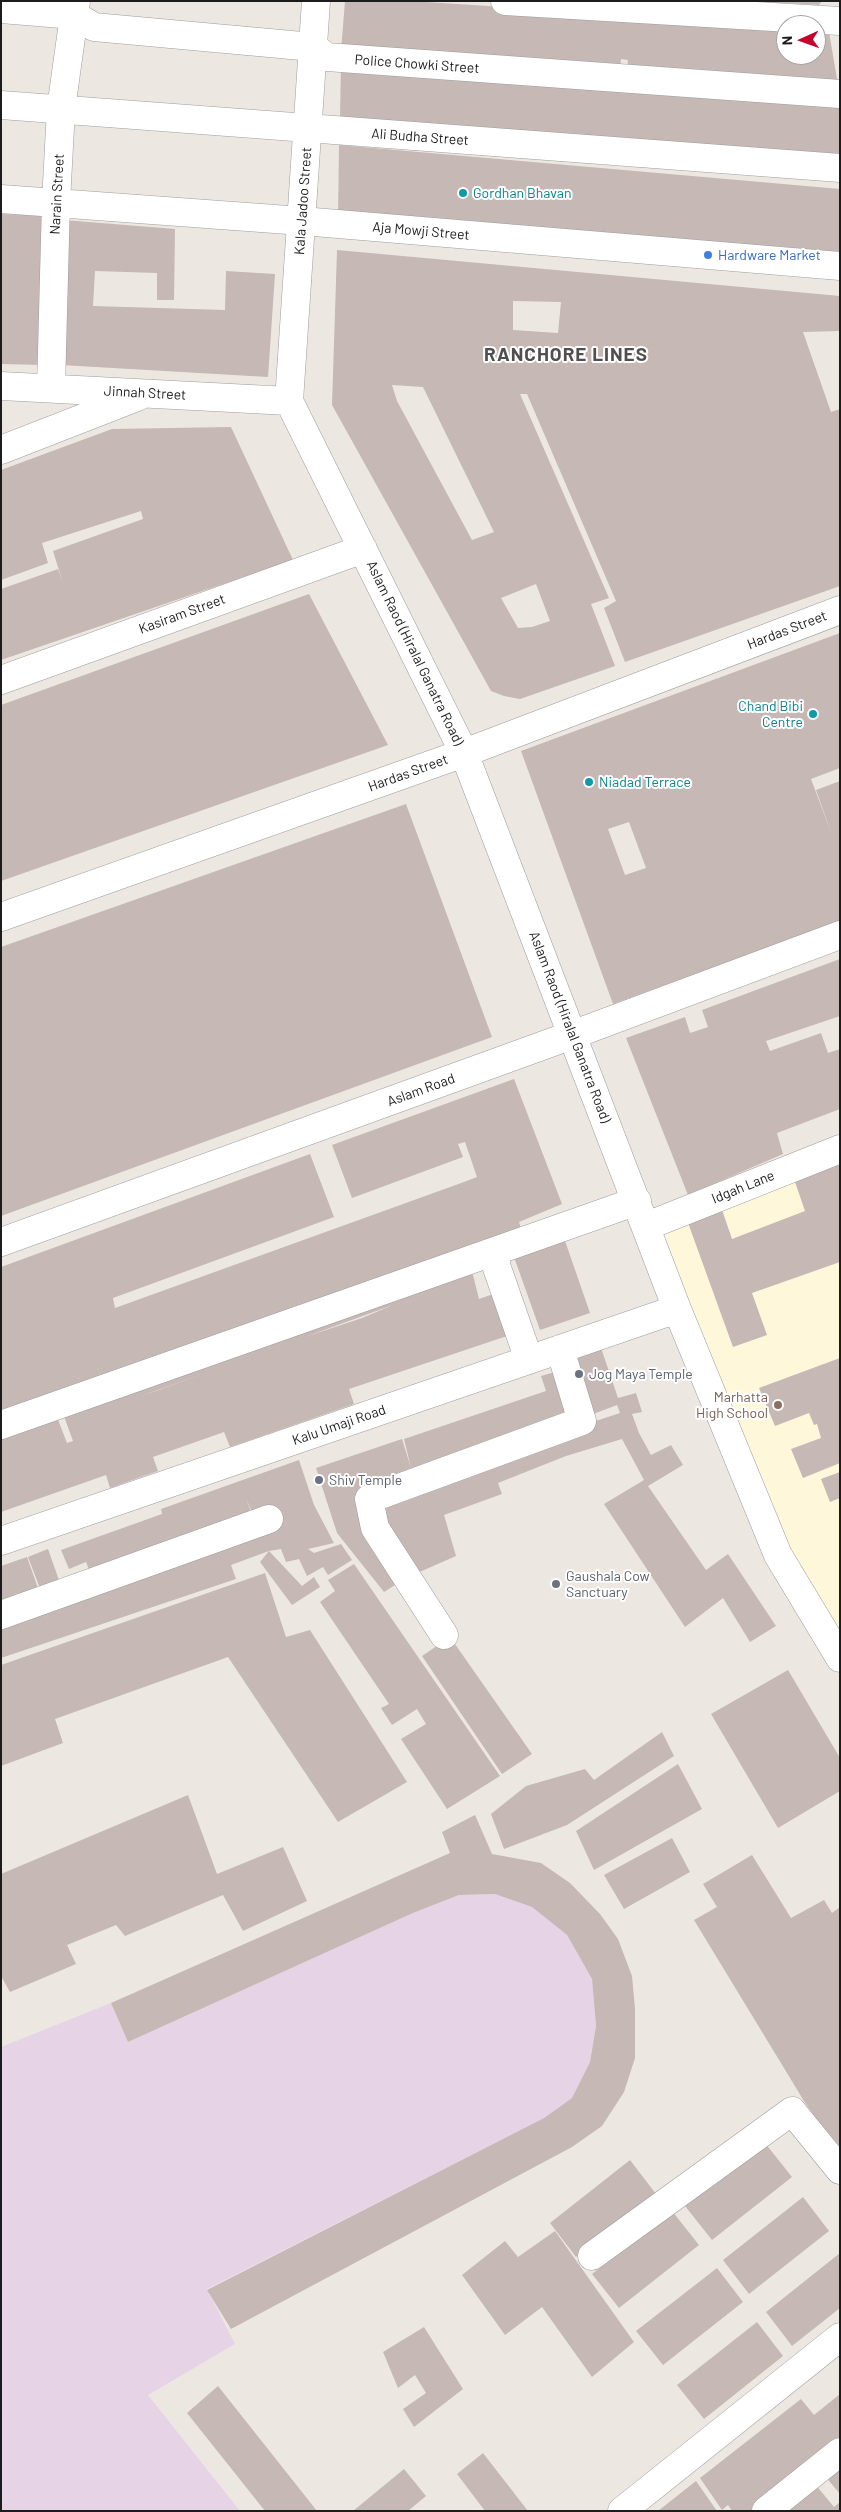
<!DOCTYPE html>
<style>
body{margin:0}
#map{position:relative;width:841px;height:2512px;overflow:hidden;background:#ede7e2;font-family:Barlow,sans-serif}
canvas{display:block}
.frame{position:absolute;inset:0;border:2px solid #1c1c1c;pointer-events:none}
.north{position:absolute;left:776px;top:15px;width:50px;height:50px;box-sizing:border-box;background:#fff;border:1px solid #a4a4a4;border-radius:50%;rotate:268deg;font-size:14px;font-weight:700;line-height:20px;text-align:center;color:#1c1c1c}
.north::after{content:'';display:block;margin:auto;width:18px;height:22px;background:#c4042a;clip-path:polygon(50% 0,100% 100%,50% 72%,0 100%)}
</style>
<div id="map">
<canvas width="841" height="2512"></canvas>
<div class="frame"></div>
<div class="north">N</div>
</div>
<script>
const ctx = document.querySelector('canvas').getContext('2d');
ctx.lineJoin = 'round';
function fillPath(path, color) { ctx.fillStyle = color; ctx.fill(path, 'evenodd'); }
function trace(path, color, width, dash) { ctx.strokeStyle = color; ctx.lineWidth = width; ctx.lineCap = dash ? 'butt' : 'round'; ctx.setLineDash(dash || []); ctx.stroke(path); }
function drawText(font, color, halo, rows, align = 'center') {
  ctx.font = font + ' Barlow,sans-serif'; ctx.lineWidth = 4; ctx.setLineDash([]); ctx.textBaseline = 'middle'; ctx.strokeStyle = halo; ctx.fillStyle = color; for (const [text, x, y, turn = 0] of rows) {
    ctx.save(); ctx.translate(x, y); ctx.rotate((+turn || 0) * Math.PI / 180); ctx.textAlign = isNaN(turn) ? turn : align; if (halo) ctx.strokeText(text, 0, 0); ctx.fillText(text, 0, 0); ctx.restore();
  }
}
fillPath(new Path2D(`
 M495 1894 532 1907 567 1935 592 1979 596 2026 590 2062 572 2098 544 2118 207 2289 235 2344 148 2395 240 2511H1V2047L111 2003 128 2042 413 1913 459 1895Z`), '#e6d4e6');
fillPath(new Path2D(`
 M840 1149V1658L778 1555 647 1226Z`), '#fef7da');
fillPath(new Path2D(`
 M345 1H410L786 25V55H816V27L829 32 838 85 627 71 628 60 621 59 620 70 341 51Z
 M671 1H822L819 5 785 3V10Z
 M341 65 840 100V159L340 117Z
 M339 145 840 189V257L338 219Z
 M1 214 48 216 43 365 1 364Z
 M64 220 175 229 174 300H157V273L95 271 93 306 225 310 226 271 275 274 268 377 61 365Z
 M337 250 840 296V331L803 332 831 412 840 409V586L625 662 604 608 616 601 527 394H520L609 598 591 604 615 666 520 699 504 696 491 691 332 405ZM513 301 561 302 558 333 513 330ZM392 385 423 387 494 532 472 540 397 401ZM536 584 550 621 532 627 518 628 501 598Z
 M231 427 293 560 1 660V589L58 569 63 583 53 551 143 519 141 511 42 543 48 563 1 580V470L112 429Z
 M309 594 388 745 1 881V705Z
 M840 633V768L811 779 832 835 816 790 840 781V921L613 1004 521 751ZM629 822 646 868 625 875 608 829Z
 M406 804 492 1037 1 1216V947Z
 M840 959V1016L766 1041 770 1051 821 1033 828 1053 840 1049V1109L777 1133 783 1154 688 1195 626 1038 685 1017 690 1033 708 1027 702 1010Z
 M514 1079 562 1204 519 1222 522 1232 469 1259 479 1299 502 1291 516 1333 349 1389 354 1404 230 1447 224 1432 153 1457 158 1471 110 1488 106 1475 1 1512V1432L55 1412 67 1443 73 1441 61 1408 1 1419V1267L310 1154 334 1217 113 1298 115 1308 464 1182 477 1177 465 1142 458 1144 463 1157 352 1198 332 1145ZM393 1305 362 1318 305 1337ZM211 1371 156 1391 141 1396Z
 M840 1161V1262L752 1293 767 1335 733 1347 687 1220 721 1207 732 1239 805 1211 794 1179Z
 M564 1238 590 1313 540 1330 514 1257Z
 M600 1345 618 1398 636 1393 642 1412 632 1414 639 1433 651 1455 671 1445 683 1465 648 1486 706 1570 728 1554 776 1626 750 1642 723 1598 685 1627 604 1504 644 1480 622 1439 566 1456 498 1483 502 1494 444 1515 456 1556 415 1574 372 1501 529 1443 620 1413 617 1405 588 1416 568 1356Z
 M840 1358V1463L803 1478 791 1449 821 1438 817 1424 814 1425 809 1413 775 1426 759 1388Z
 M562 1370 578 1420 360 1497 406 1578 384 1592 337 1533 316 1468 402 1439 411 1468 404 1439 546 1391 541 1376Z
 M299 1460 314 1505 334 1543 308 1549 314 1553 341 1544 352 1560 328 1575 323 1567 307 1576 299 1559 286 1562 281 1549 269 1551 302 1586 314 1577 320 1587 292 1605 260 1562 269 1551 231 1565 236 1579 1 1658V1620L253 1515 246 1498 252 1515 90 1572 86 1562 69 1569 61 1550 162 1514 161 1509Z
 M840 1472V1498L830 1502 821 1479Z
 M48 1549 60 1583 41 1591 28 1557Z
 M27 1557 39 1591 1 1605V1566Z
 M354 1564 500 1776 447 1809 401 1739 426 1724 417 1709 392 1725 381 1708 389 1704 320 1602 335 1591 328 1580Z
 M265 1573 286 1637 310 1630 407 1782 338 1822 228 1657 55 1719 63 1743 1 1766V1665Z
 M450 1637 532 1754 502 1774 422 1656Z
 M788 1670 840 1758V1791L778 1828 711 1714Z
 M662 1732 674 1756 567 1825 504 1849 491 1814 526 1786 585 1769 594 1780Z
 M678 1764 702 1809 594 1870 576 1831Z
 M188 1795 217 1874 283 1847 307 1901 243 1931 223 1895 125 1936 116 1925 67 1945 76 1964 10 1992 1 1976V1874Z
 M475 1815 492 1854 541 1863 570 1883 600 1914 618 1939 632 1976 635 2009V2058L624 2092 602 2126 572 2147 231 2329 207 2290 544 2118 572 2098 590 2062 596 2026 592 1979 567 1935 532 1907 495 1894 459 1895 413 1913 128 2042 111 2003 450 1853 442 1832Z
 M672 1838 690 1872 624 1909 604 1875Z
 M752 1855 791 1918 824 1900 832 1913 840 1907V2154L804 2101 694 1920 717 1907 703 1884Z
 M765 2143 792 2177 712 2240 685 2206Z
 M630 2160 656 2194 576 2257 550 2223Z
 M803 2197 829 2231 749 2294 723 2260Z
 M672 2211 699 2245 619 2308 592 2274Z
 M555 2231 634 2342 592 2377 542 2307 505 2335 462 2275 505 2241 518 2257Z
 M840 2253V2308L792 2346 766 2312Z
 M717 2268 743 2302 663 2365 636 2331Z
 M757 2322 783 2356 704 2419 677 2385Z
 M424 2327 463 2389 414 2427 403 2409 426 2393 415 2375 398 2388 383 2352Z
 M218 2386 317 2511H265L187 2413Z
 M840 2394V2441L752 2511H732L728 2505 722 2510 700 2478 801 2399 814 2415Z
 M483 2453 528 2511H485L457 2474Z
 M840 2464V2494L825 2476Z
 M404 2469 426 2496 408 2511H353Z
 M696 2481 717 2511H658Z
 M815 2484 834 2507 840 2502V2511H780Z`), '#c5b8b5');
const minor = new Path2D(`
 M505 1 840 21
 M1 9 74 15 94 27 313 47 327 57 840 94
 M1 105 840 168
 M1 199 302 221 840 266
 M1 386 289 401
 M51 388 56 202 61 109 76 1
 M289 401 464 753 677 1309 778 1555 840 1658
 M289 401 316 1
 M1 450 137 397
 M1 680 363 549
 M1 917 464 753 840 610
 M647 1226 840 1149
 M1 1242 572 1035 840 935
 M494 1252 497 1268 529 1360
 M1 1425 637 1201
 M1 1541 677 1309
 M1 1615 269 1519
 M444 1635 375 1528 369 1499 582 1421 560 1349
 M592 2256 792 2111 840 2170
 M622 2511 840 2337
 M766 2511 840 2452`);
trace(minor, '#9d9d9d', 29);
trace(minor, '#fff', 28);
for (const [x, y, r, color] of [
 [463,193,5,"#0f9aa8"],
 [708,255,5,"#3f7fe0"],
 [813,714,5,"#0f9aa8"],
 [589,782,5,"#0f9aa8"],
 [579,1374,5,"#6b7280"],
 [778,1405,5,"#8d6e63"],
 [319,1480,5,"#6b7280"],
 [556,1584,5,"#6b7280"]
]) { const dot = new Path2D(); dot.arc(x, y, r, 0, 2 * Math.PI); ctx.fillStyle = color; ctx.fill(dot); trace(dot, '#fff', 2); }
drawText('14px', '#1c1c1c', '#fff', [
 ["Police Chowki Street",417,64,4],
 ["Ali Budha Street",420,137,4],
 ["Narain Street",57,194,-87],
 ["Kala Jadoo Street",303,201,-86],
 ["Aja Mowji Street",421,231,5],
 ["Jinnah Street",145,393,3],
 ["Kasiram Street",182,614,-20],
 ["Hardas Street",787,630,-21],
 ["Aslam Raod (Hiralal Ganatra Road)",415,653,64],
 ["Hardas Street",408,773,-20],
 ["Aslam Raod (Hiralal Ganatra Road)",570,1027,69],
 ["Aslam Road",421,1090,-20],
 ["Idgah Lane",743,1187,-22],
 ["Kalu Umaji Road",339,1425,-19]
]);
drawText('14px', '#0d838f', '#fff', [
 ["Gordhan Bhavan",473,193],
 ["Chand Bibi",803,706,"right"],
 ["Centre",803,722,"right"],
 ["Niadad Terrace",599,782]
], 'left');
drawText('14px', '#366cbe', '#fff', [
 ["Hardware Market",718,255]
], 'left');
drawText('14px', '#5b616d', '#fff', [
 ["Jog Maya Temple",589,1374],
 ["Shiv Temple",329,1480],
 ["Gaushala Cow",566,1576],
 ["Sanctuary",566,1592]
], 'left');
drawText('14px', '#785e54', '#fff', [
 ["Marhatta",768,1397],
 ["High School",768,1413]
], 'right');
ctx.letterSpacing = '1px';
drawText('bold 19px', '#4f4f4f', '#fff', [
 ["RANCHORE LINES",566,355]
]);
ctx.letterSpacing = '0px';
</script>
